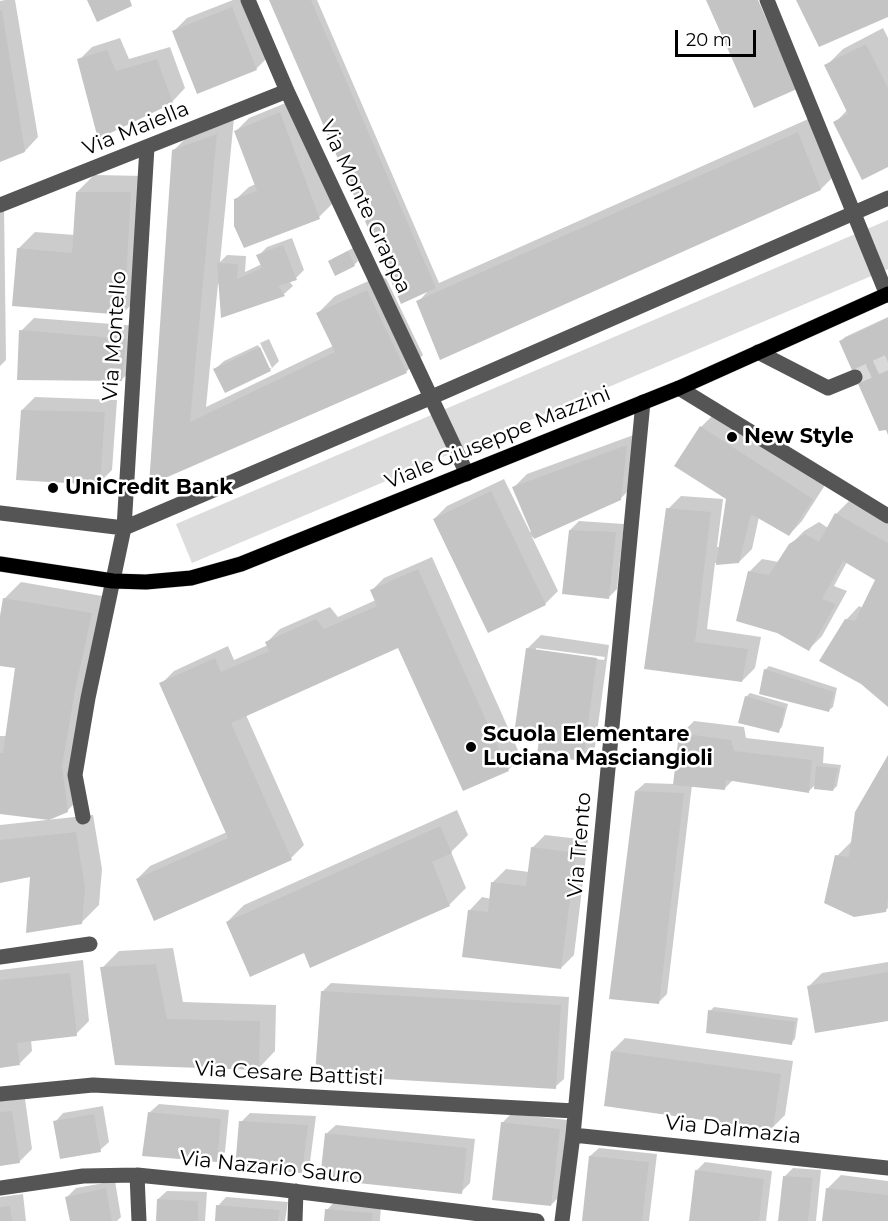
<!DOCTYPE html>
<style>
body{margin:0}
#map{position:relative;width:888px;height:1221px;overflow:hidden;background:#fff;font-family:Montserrat,sans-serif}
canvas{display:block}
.scale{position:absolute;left:675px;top:30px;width:81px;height:27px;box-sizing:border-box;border:3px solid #000;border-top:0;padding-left:8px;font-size:18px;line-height:21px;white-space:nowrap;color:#000;-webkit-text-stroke:4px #fff;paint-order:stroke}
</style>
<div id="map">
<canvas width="888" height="1221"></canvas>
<div class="scale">20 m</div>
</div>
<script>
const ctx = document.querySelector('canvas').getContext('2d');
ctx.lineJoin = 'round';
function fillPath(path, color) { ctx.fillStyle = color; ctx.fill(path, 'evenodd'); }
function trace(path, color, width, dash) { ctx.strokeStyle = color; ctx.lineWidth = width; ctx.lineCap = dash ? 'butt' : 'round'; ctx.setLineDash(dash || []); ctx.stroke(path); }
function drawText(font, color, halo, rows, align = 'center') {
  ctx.font = font + ' Montserrat,sans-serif'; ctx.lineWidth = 5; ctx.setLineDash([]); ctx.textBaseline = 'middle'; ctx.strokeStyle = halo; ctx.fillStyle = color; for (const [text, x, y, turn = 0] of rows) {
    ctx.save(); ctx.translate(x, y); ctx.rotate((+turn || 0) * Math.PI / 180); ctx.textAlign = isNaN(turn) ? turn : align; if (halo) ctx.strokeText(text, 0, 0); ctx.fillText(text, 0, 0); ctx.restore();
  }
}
fillPath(new Path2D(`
 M888 220V269L192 563 176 524Z`), '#dcdcdc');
fillPath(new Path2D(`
 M5 0H15L38 137 25 151 0 161V1Z
 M233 0H247L269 56 256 69 174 31 187 18Z
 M271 0H317L439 283 815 116 838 172 821 189 441 358 418 302 429 290Z
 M883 28 888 38V165L835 123 848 109 826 66 843 49Z
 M120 38 129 59 170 47 185 88 172 102 79 60 92 47Z
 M293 100 332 204 319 217 235 200 249 187 256 184 236 131 249 118Z
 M234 118 220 262 227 255 246 256 245 272 262 264 258 256 267 247 292 238 304 270 296 278 289 281 293 286 284 294 222 316 220 284H218L206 407 333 346 318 313 335 296 384 274 423 355 406 372 151 482 173 151 190 134Z
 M94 175 147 176 140 296 123 313 18 249 35 232 75 235 77 192Z
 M4 205 6 360 0 366V206Z
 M353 248 358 261 354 265 330 261 334 258Z
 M888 317V431L841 341 845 337Z
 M34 318 138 326 135 367 121 380 21 331Z
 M269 339 279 361 272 368 260 343Z
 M258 345 269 368H272L225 391 215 369 224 361Z
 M35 397 117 400 112 470 99 483 22 410Z
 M714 414 825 485 802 521 789 535 759 517 752 549 739 562 715 563 707 629 761 637 755 668 742 681 645 668 668 509 681 496 723 499 717 547H720L727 499 701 427Z
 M639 433 633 486 620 499 532 537 558 591 545 604 434 519 447 506 504 479 530 532 532 531 514 487 527 474Z
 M849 501 888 523V705L846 620 859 606 863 608 877 579 847 562 834 586 847 591 822 636 809 649 749 572 762 559 779 562 790 545 804 531 819 522 828 528 836 514Z
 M579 521 624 524 617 589 608 598 570 530Z
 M432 557 521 757 508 770 399 646 246 715 304 845 291 858 137 879 150 866 227 832 161 684 174 671 228 646 234 660 268 645 267 642 280 629 330 607 338 617 376 600 371 591 384 578Z
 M21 582 108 597 78 748 84 794 67 811 0 813V736H7L17 667 0 664V624L4 599Z
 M541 635 609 645 595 747 582 760 542 729 527 649ZM536 648 605 657 604 660 536 651Z
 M769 666 837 688 833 707 828 711 765 670Z
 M750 693 788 704 782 727 778 731 746 697Z
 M694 721 744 727 746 738 824 747 823 763 841 765 837 786 833 790 816 784 809 791 733 780 724 789 692 785 667 994 659 1002 636 791 645 783 675 784 681 734Z
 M888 758V908L885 911 837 856 853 840Z
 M457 810 468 835 451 852 466 888 449 905 304 951 227 922 244 905Z
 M93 815 102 869 99 905 82 922 32 876 0 881V825Z
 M545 835 588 840 574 955 561 968 469 911 482 897 491 899 493 882 506 869 529 872 532 848Z
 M173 948 183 1002 276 1005 275 1051 259 1068 116 1063 102 968 119 951Z
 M83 960 89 1021 76 1034 31 1040 32 1051 19 1064 0 1066V970Z
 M888 962V1019L809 986 822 973Z
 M331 983 569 997 564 1079 555 1087 322 992Z
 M714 1007 798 1018 795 1039 791 1043 710 1011Z
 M625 1038 793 1061 785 1115 772 1128 612 1051Z
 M25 1099 32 1149 19 1162 0 1165V1101Z
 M159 1104 229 1110 225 1152 217 1160 150 1112Z
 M103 1106 109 1142 100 1150 55 1122 63 1113Z
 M250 1113 316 1116 310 1162 301 1171 241 1122Z
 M511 1114 568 1120 560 1196 551 1205 502 1123Z
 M336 1125 475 1139 470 1183 461 1192 327 1133Z
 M599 1148 657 1154 649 1221H583L590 1156Z
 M705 1162 772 1171 766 1221H690L696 1171Z
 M793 1168 821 1170 816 1221H779L784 1177Z
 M841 1175 888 1181V1221H824L828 1188Z
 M115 1181 121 1217 117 1221H71L67 1197 76 1188Z
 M167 1191 207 1192 205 1221H157L158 1199Z
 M23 1194 26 1221H0V1197Z
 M226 1197 288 1202 285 1221H216L218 1206Z
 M335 1201 381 1204 380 1221H326L327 1210Z`), '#0003');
fillPath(new Path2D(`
 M87 0H130L132 6 97 22Z
 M269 0H311L436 288 401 304Z
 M706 0H758L797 89 754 108Z
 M796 0H888V17L819 47Z
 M232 7 257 70 197 94 172 31Z
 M2 10 25 152 0 162V11Z
 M866 44 888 88V167L862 180 833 122 848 114 824 65Z
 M107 50 116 71 157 59 173 103 98 139 77 59Z
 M280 112 320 219 244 248 234 226V199L257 191 234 131Z
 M798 132 821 190 440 360 416 301Z
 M217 134 190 422 335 352 316 313 367 290 407 373 149 485 172 150Z
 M76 192H131L124 315 12 306 17 248 72 253Z
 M283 245 297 280 278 286 285 296 221 318 217 263 238 264 237 279 262 268 256 255Z
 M348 251 355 266 335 276 328 261Z
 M888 318V435L886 430 879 431 839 341Z
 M19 330 126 339 122 381 17 380Z
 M260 347 271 371 225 393 213 369Z
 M21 410 105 412 100 485 16 480Z
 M700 426 813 499 789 536 751 514 739 563 716 565 726 499 674 466Z
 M627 445 621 500 534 539 512 487Z
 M491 491 546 605 488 633 433 519Z
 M666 508 711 512 695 642 748 649 742 682 644 669Z
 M835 513 888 543V707L861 684 819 661 845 619 855 621 875 580 843 561 822 599 836 604 809 651 777 633 736 621 748 571 769 575 789 544 805 534 819 542Z
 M569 530 616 532 609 599 562 594Z
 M418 569 509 771 463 791 398 648 231 723 292 860 154 921 136 879 228 838 159 683 215 658 221 672 269 651 265 642 316 619 324 629 377 606 370 590Z
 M3 598 92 613 75 691 62 766 68 812 49 820 0 814V753H3L15 668 0 666V616Z
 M526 648 597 658 583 761 537 755 540 731 515 727Z
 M764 669 834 692 829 712 759 694Z
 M745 696 785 708 779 733 738 723Z
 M679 733 731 740 734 751 812 760 809 793 726 780 725 790 673 785Z
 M888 755V898L886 912 854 917 824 903 835 855 849 857 855 812Z
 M816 766 838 768 833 791 814 789Z
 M635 791 684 793 659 1004 609 999Z
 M440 826 452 853 432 862 450 906 310 968 304 953 250 977 226 922Z
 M76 832 85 887 82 924 26 933 30 877 0 883V840Z
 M531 847 576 853 561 969 462 957 468 910 488 912 491 882 526 886Z
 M156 964 167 1019 260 1021 259 1070 115 1065 100 967Z
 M888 972V1021L815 1033 807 986Z
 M70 973 77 1036 17 1043 20 1065 0 1068V980Z
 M321 991 561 1005 556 1089 315 1075Z
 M708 1010 795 1022 792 1045 706 1033Z
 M611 1051 781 1074 773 1130 604 1106Z
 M12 1111 20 1163 0 1166V1112Z
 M148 1112 221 1119 217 1162 142 1156Z
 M94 1114 101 1152 60 1159 53 1121Z
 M239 1121 308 1125 302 1173 235 1168Z
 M501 1122 560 1129 551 1206 492 1200Z
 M325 1133 467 1148 462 1194 320 1179Z
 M589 1156 649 1162 642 1221H582Z
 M695 1170 764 1179 759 1221H689Z
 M783 1176 813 1178 808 1221H778Z
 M106 1188 112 1221H70L65 1197Z
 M826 1188 888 1195V1221H822Z
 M157 1199 198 1201V1221H156Z
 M216 1205 280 1210 278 1221H215Z
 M10 1206 12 1221H0V1207Z
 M325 1209 373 1213 372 1221H324Z`), '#c4c4c4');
trace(new Path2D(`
 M855 377 888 362`), '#d9d9d9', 15, [15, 8]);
const major = new Path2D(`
 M0 564 113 581 146 582 191 578 241 564 679 388 888 294`);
trace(major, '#dbdbdb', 16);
trace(new Path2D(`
 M248 0 287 91 467 474
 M767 0 887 295
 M147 147 124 528 432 397 888 198
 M0 205 287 91
 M758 352 828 388 855 377
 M679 388 888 516
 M0 513 124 528 88 698 75 775 83 817
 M0 957 90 944
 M0 1094 93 1085 575 1111
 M573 1135 888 1168
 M137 1175 139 1221
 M0 1188 83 1176 137 1175 276 1189 537 1221
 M295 1221 296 1191
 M562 1221 573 1135 643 402`), '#555', 15);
trace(major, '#000', 15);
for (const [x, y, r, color] of [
 [732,437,6,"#000"],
 [53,488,6,"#000"],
 [471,747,6,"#000"]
]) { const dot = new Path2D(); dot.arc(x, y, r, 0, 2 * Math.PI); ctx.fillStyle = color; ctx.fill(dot); trace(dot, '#fff', 2); }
drawText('21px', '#000', '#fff', [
 ["Via Maiella",136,129,-22],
 ["Via Monte Grappa",365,207,65],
 ["Via Montello",115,336,-86],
 ["Viale Giuseppe Mazzini",498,438,-22],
 ["Via Trento",580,845,-85],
 ["Via Cesare Battisti",289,1074,3],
 ["Via Dalmazia",733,1130,6],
 ["Via Nazario Sauro",271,1168,6]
]);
drawText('bold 21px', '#000', '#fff', [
 ["New Style",744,437],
 ["UniCredit Bank",65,488],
 ["Scuola Elementare",483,735],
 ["Luciana Masciangioli",483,759]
], 'left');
</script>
